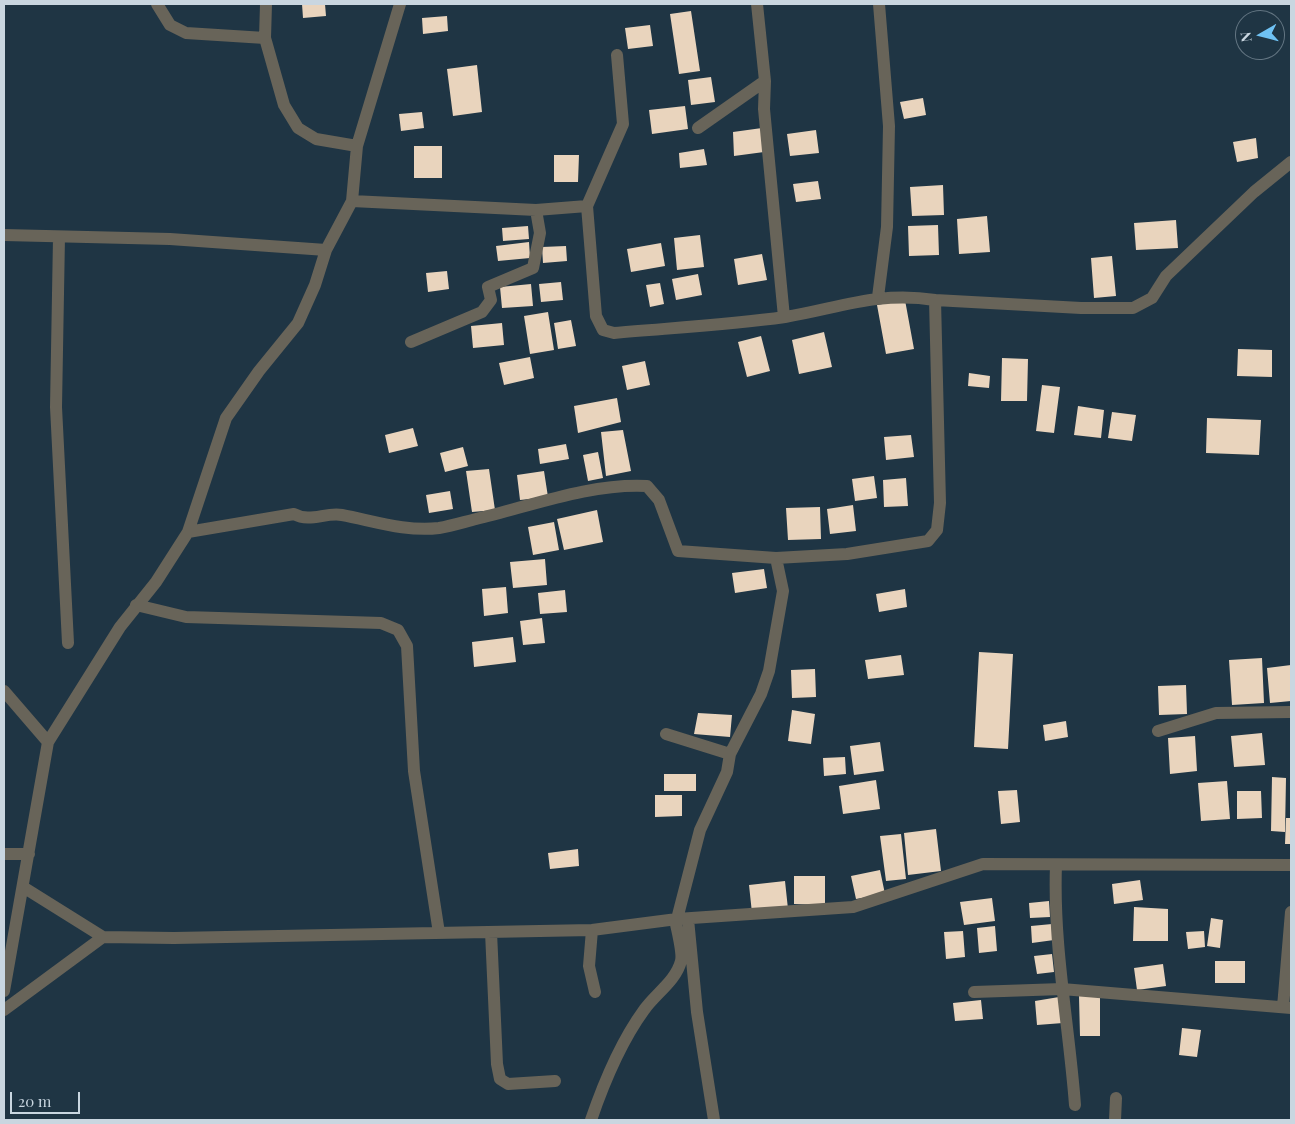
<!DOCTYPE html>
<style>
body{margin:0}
#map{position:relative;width:1295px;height:1124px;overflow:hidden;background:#1f3544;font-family:"Playfair Display",serif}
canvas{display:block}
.frame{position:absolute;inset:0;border:5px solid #c9d6e0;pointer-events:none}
.north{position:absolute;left:1235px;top:10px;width:50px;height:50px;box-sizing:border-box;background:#1f3544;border:1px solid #637582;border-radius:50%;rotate:262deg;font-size:14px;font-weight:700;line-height:20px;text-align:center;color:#c9d6e0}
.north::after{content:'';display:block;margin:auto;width:18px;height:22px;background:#6fc2f4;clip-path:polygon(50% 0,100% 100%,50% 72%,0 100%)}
.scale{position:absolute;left:10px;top:1092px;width:70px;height:22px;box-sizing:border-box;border:2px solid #c9d6e0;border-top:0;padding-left:6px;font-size:15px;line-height:18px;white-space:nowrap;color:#c9d6e0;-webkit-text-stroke:4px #1f3544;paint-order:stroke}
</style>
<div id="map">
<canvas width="1295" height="1124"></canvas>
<div class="frame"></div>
<div class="north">N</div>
<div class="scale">20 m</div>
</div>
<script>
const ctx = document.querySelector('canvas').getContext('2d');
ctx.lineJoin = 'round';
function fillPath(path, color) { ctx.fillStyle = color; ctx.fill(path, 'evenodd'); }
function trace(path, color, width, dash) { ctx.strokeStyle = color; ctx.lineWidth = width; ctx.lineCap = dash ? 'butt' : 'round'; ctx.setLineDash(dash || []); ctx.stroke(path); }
fillPath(new Path2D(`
 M302 4H325L326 16 303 18Z
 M691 11 700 71 679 74 670 14Z
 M447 16 448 31 423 34 422 18Z
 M650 25 653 46 628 49 625 28Z
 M477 65 482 112 453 116 447 69Z
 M711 77 715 102 691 105 688 80Z
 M923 98 926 115 904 119 900 102Z
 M685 106 688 129 652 134 649 110Z
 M422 112 424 128 401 131 399 114Z
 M762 128 764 152 734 156 733 132Z
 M816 130 819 153 790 156 787 134Z
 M1256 138 1258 158 1237 162 1233 142Z
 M414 146H442V178H414Z
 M704 149 707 165 680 168 679 153Z
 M554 155H579L578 182H554Z
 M818 181 821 199 796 202 793 184Z
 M943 185 944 215 912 216 910 187Z
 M987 216 990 252 959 254 957 219Z
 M1176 220 1178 248 1136 250 1134 223Z
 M938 225 939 255 909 256 908 226Z
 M528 226 529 239 503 241 502 228Z
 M700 235 704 267 677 270 674 238Z
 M529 242 530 258 498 261 496 246Z
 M661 243 665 266 631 272 627 249Z
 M566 246 567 261 543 263 542 247Z
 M762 254 767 280 738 285 734 259Z
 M1112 256 1116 296 1094 298 1091 258Z
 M447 271 449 289 428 292 426 273Z
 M698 274 702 295 676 300 672 279Z
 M561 282 563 300 541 302 539 284Z
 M660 283 664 304 650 307 646 285Z
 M531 284 533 306 502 308 500 287Z
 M905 300 914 349 886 354 877 305Z
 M548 312 554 350 530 354 524 316Z
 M571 320 576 346 558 349 554 323Z
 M502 323 504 345 473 348 471 326Z
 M824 332 832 367 799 374 792 340Z
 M761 336 770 371 747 377 738 342Z
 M1238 349 1272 350V377L1237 376Z
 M530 357 534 378 504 385 499 363Z
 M1002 358 1028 359 1027 401H1001Z
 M645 361 650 385 627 390 622 366Z
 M969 373 990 376 989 388 968 386Z
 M1042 385 1060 387 1054 433 1036 431Z
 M617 398 621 422 578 433 574 406Z
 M1078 406 1104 410 1101 438 1074 435Z
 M1112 412 1136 415 1132 441 1108 438Z
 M1207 418 1261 420 1259 455 1206 453Z
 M413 428 418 446 389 453 385 435Z
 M623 430 631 471 606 476 601 432Z
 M911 435 914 457 886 460 884 437Z
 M566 444 569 459 540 464 538 449Z
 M463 447 468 466 445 472 440 453Z
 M598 452 603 478 588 481 583 455Z
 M489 469 495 510 472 512 466 471Z
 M544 471 548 497 520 500 517 475Z
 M874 476 877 498 855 501 852 479Z
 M906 478 908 506 884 507 883 480Z
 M450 491 453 509 429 513 426 495Z
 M853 505 856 531 830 534 827 509Z
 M820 507 821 539 788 540 786 508Z
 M597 510 603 542 564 550 557 519Z
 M554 522 559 550 533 555 528 527Z
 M545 559 547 585 513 588 510 562Z
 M764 569 767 588 735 593 732 573Z
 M506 587 508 613 484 616 482 589Z
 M905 589 907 607 879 612 876 594Z
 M565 590 567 612 540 614 538 593Z
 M542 618 545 643 523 645 520 621Z
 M513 637 516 662 474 667 472 642Z
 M979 652 1013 654 1008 749 974 747Z
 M901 655 904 675 868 679 865 660Z
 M1262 658 1264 703 1232 705 1229 660Z
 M1291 665V701L1270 703 1267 668Z
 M815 669 816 697 792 698 791 670Z
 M1186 685 1187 714 1159 715 1158 686Z
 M792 710 815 714 811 744 788 741Z
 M698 713 732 715 730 737 694 734Z
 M1066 721 1068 737 1045 741 1043 725Z
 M1262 733 1265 765 1234 767 1231 736Z
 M1195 736 1197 771 1170 774 1168 738Z
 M880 742 884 771 854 775 850 746Z
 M845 757 846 774 824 776 823 758Z
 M664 774H696V791H664Z
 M1272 777 1286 778 1285 832 1271 831Z
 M876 780 880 809 843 814 839 786Z
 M1227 781 1230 819 1201 821 1198 783Z
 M1017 790 1020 822 1001 824 998 791Z
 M1237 791H1261L1262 818 1237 819Z
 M655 795H682V816L655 817Z
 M1286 818H1291V844H1285Z
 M936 829 941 871 908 875 904 833Z
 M901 834 906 879 886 881 880 836Z
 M578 849 579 866 550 869 548 853Z
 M880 870 885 894 856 899 851 876Z
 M794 876H825V905L794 904Z
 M1140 880 1143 900 1114 904 1112 884Z
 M785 881 788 909 752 913 749 885Z
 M992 898 995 921 964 925 960 902Z
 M1049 901 1050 917 1030 918 1029 903Z
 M1134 907 1168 909V941H1133Z
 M1211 918 1223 920 1220 948 1207 946Z
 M1052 924 1054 940 1032 943 1031 926Z
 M995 926 997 951 979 953 977 928Z
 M963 931 965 957 946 959 944 932Z
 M1204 931 1205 947 1188 949 1186 932Z
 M1052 954 1054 972 1037 974 1034 956Z
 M1215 961H1245V983H1215Z
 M1163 964 1166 986 1137 990 1134 968Z
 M1079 996H1100V1036H1080Z
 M1059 997 1063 1023 1037 1025 1035 1001Z
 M981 1000 983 1019 955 1021 953 1003Z
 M1182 1028 1201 1030 1197 1057 1179 1055Z`), '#e9d4bd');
trace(new Path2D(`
 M157 4 170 25 186 33 265 38
 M266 4 265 38 284 105 298 128 316 139 357 146
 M757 4 765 81 764 109 784 317
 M698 128 765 81
 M352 201 536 210 587 206 596 316 603 330 614 333C670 328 728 325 785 317 839 308 878 291 935 300
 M587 206 623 124 617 55
 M4 235 170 239 326 250
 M59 237 56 407 68 643
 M878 297 887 227 889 126 879 4
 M411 342 482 312 491 300 488 287 533 268 540 233 536 210
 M188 532 294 514C310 523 325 512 342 515 374 521 406 532 439 528 451 526 464 522 476 519 531 506 590 483 647 486L659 500 678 551 776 558 847 554 928 541 937 530 940 503 935 300 1081 308H1133L1152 298 1166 276 1254 192 1291 162
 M136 605 186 617 381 623 398 630 407 646 414 771 439 933
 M4 691 48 742 4 991
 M1158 731 1216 713 1291 712
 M666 734 730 754
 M48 742 120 627 156 582 188 532 226 418 259 371 298 323 315 285 326 250 352 201 357 146 400 4
 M4 854H29
 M1056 865C1053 946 1069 1025 1075 1105
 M23 887 103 937 174 938 592 930 677 919 853 907 983 864 1291 865
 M677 919 700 830 727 772 730 754 761 694 769 671 783 591 776 558
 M688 919 697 1012 714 1120
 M592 930 589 966 595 992
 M491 932 497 1064 500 1079 508 1084 555 1081
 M974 992 1062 989 1291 1008
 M1283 1007 1291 912
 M4 1010 103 937
 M591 1120C604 1082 620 1043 644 1010 655 994 676 981 681 961 683 953 677 929 675 920
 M1115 1120 1116 1098`), '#686459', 12);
</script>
